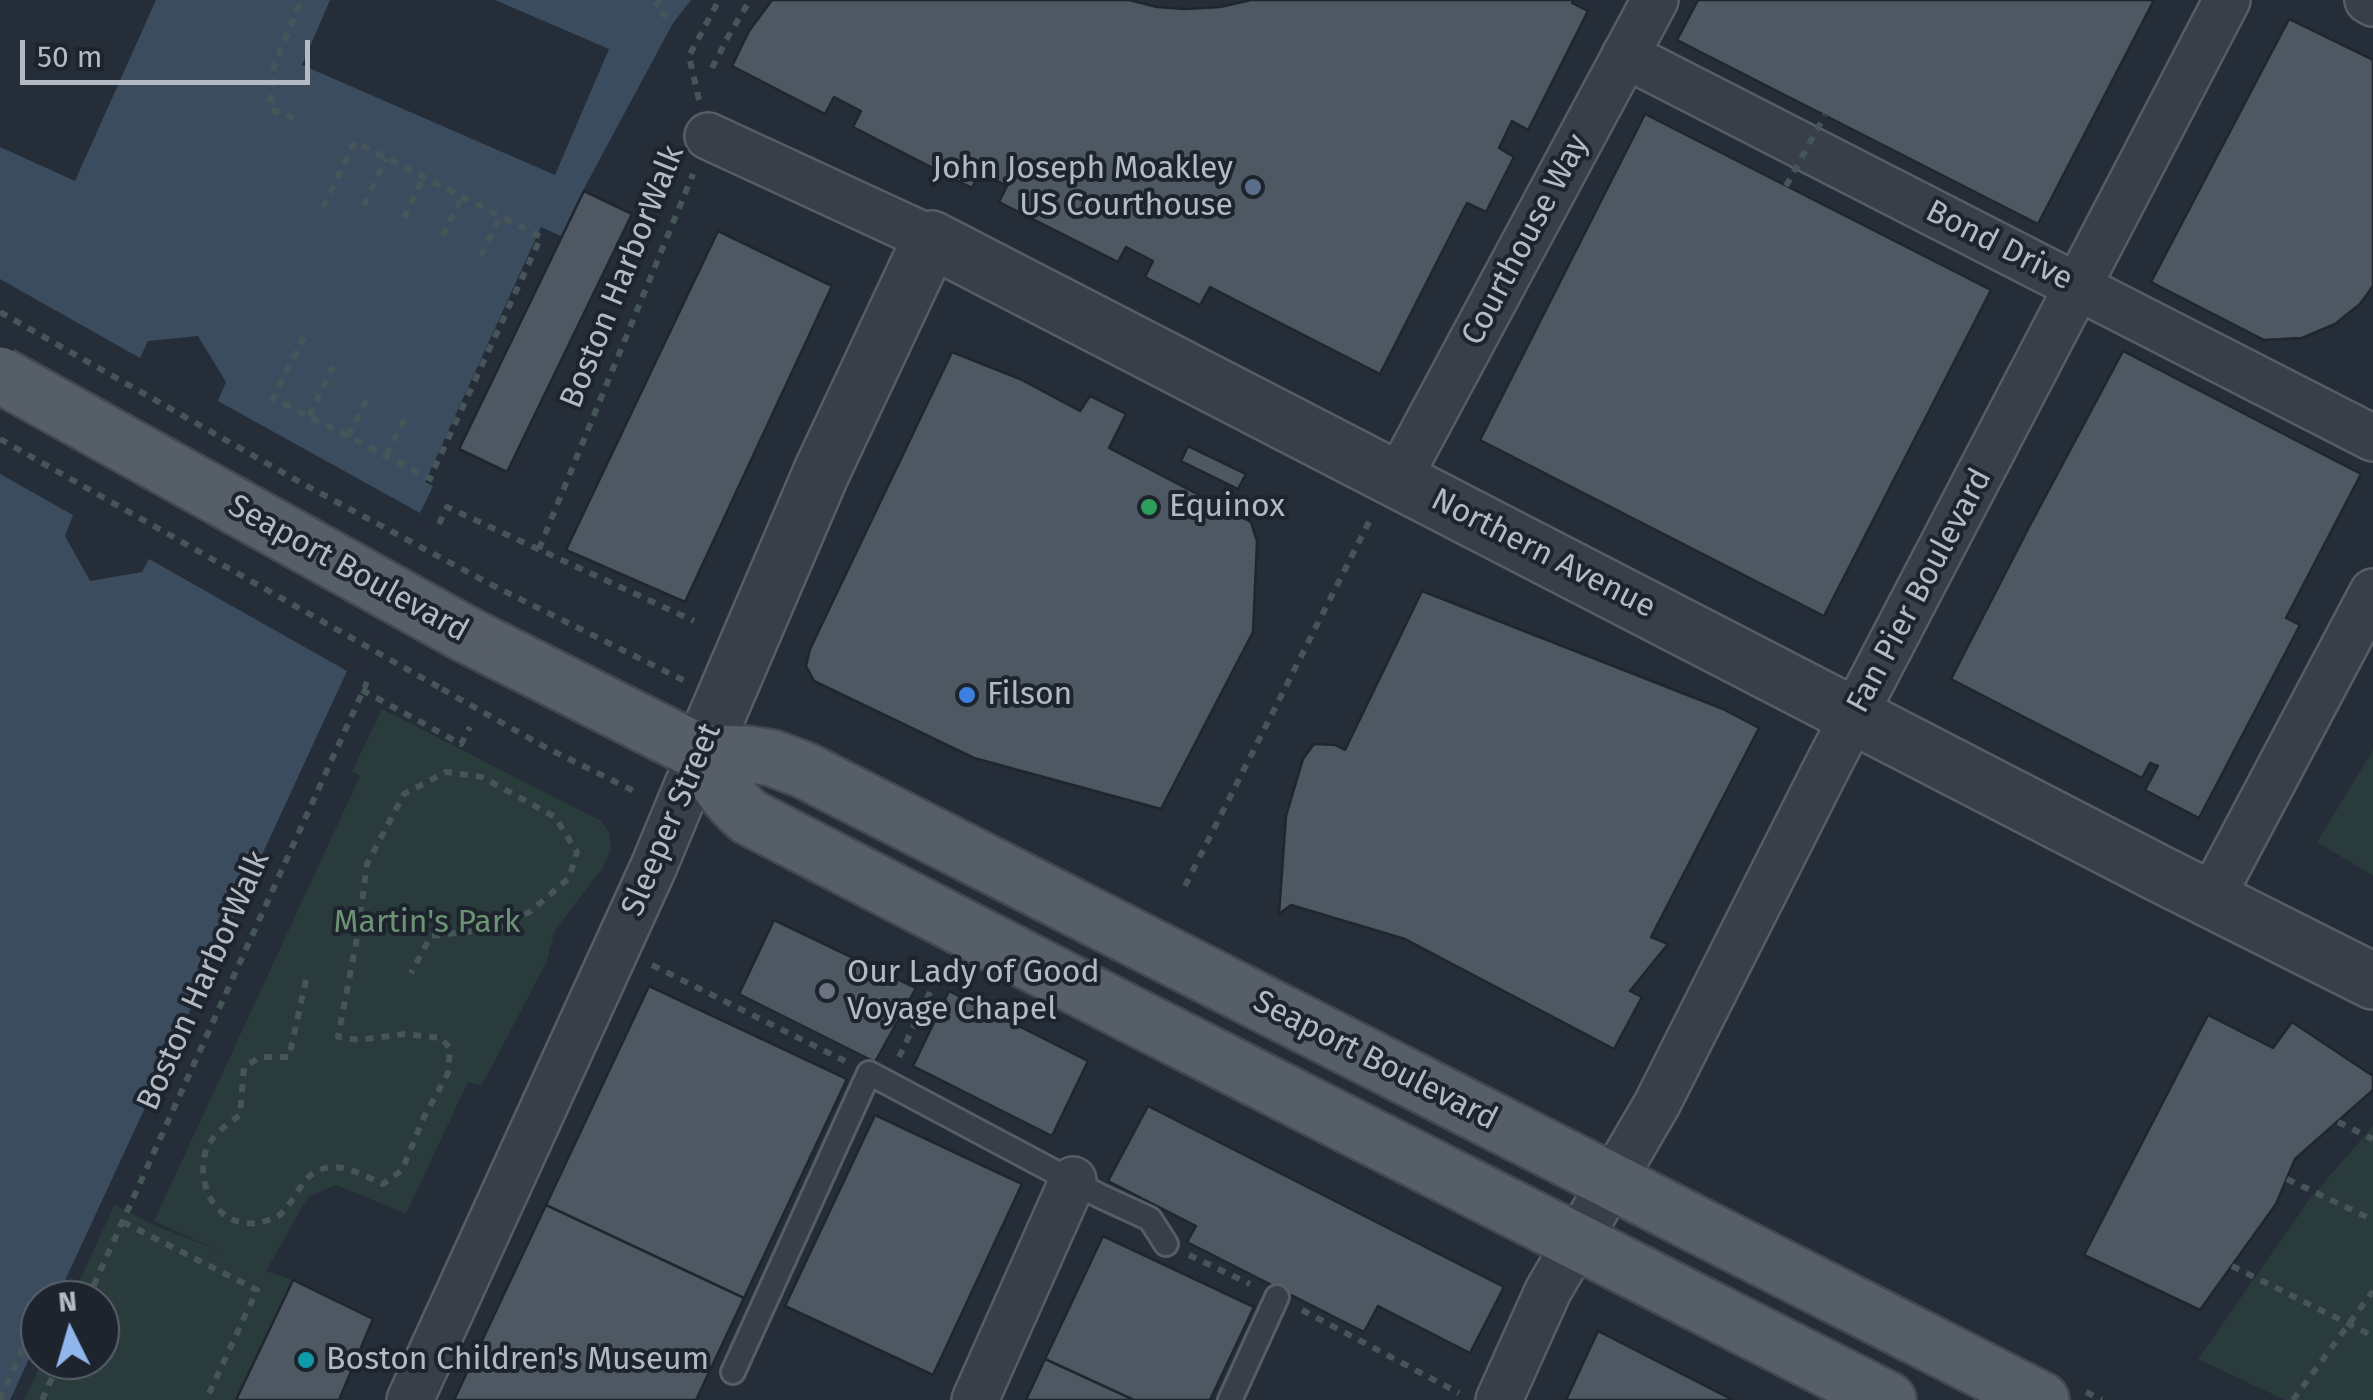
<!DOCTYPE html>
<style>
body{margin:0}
#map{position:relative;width:2373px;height:1400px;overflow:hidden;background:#252d38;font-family:"Fira Sans",sans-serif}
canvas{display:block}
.north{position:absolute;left:20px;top:1280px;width:100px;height:100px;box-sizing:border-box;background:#1d242d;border:2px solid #596069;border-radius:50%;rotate:355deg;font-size:28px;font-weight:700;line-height:40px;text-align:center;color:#b3bac4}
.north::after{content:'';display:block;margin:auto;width:35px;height:45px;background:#91b6eb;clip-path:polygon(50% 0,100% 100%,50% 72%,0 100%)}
.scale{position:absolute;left:20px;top:40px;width:290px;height:45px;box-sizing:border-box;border:5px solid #b3bac4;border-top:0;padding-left:12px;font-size:30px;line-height:35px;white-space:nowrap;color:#b3bac4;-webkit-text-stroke:8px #1d242d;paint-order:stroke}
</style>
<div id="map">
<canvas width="2373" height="1400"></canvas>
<div class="north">N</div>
<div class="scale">50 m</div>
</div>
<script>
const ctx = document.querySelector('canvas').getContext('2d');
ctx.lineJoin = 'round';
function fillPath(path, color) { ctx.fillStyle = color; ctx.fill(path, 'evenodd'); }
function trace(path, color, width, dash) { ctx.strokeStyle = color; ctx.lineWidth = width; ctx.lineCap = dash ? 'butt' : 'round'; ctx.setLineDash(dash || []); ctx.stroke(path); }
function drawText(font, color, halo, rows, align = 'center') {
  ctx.font = font + ' "Fira Sans",sans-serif'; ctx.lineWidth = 8; ctx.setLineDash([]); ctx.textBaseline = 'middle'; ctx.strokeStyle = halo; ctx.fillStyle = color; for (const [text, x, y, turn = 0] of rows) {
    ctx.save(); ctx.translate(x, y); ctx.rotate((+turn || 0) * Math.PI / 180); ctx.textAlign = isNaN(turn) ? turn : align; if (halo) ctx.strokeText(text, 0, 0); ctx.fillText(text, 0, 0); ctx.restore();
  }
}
fillPath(new Path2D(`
 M382 709 601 821 609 832 611 848 603 868 555 930 546 963 482 1085 468 1082 406 1214 336 1185 308 1197 266 1271 293 1280 236 1400H19L40 1360H100V1300H65L110 1202 149 1223 219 1251 154 1221 360 776 352 771Z
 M2373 750V876L2317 842Z
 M2373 1126V1400H2285L2198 1359 2309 1200Z`), '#293b3b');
fillPath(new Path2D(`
 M0 0H691L673 23 581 194 561 236 541 227 425 482 439 489 65 1300H40V1354L19 1400H0Z`), '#3c4c5f');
fillPath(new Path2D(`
 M0 0H156L75 181 0 147Z
 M330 0H495L609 49 555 175 302 65Z
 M0 279 140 358 148 341 198 336 226 382 218 401 420 513 435 482 444 489 352 683 71 1300H56L347 671 149 559 142 572 90 581 65 536 73 515 0 474Z
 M40 1335V1360H43L24 1400H10Z`), '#252d38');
const building = new Path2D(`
 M772 0H1129L1157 7 1185 9 1220 7 1251 0H1574L1572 3 1588 11 1528 130 1512 121 1499 148 1514 157 1486 212 1467 203 1380 374 1210 287 1200 305 1145 277 1153 261 1126 247 1118 262 999 202 1007 186 980 172 972 188 853 127 861 111 834 97 825 114 732 66 749 31Z
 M1698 0H2154L2038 224 1677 40Z
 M2289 19 2373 60V286L2360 304 2335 324 2302 338 2264 340 2151 282Z
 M1645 114 1991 290 1824 616 1480 440Z
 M584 191 632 214 507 472 459 449Z
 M718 231 832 286 685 602 566 550Z
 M2123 351 2361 474 2286 618 2300 625 2199 818 2145 790 2158 766 2150 763 2142 778 1951 679 2029 527Z
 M952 352 1020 379 1080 411 1090 396 1126 414 1109 448 1251 522 1257 541 1253 632 1161 809 974 758 814 681 806 666 810 649Z
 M1188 446 1246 474 1238 489 1181 461Z
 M1422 591 1723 709 1759 728 1651 937 1668 944 1630 991 1642 997 1614 1049 1405 939 1291 905 1279 914 1286 816 1303 759 1314 744 1335 745 1345 750Z
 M774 920 916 988 875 1062 739 994Z
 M649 986 847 1079 744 1298 546 1205Z
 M949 991 1088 1061 1052 1136 913 1066Z
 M2208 1015 2273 1048 2292 1022 2373 1076V1090L2295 1159 2276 1204 2200 1310 2084 1255Z
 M1148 1106 1504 1287 1470 1353 1378 1306 1364 1332 1187 1242 1196 1226 1108 1181Z
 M875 1115 1022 1184 933 1375 785 1306Z
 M546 1205 744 1298 696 1400H454Z
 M1103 1236 1254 1307 1210 1400H1134L1045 1359Z
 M293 1280 373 1319 339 1400H236Z
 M1598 1331 1733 1400H1566Z
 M1045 1359 1134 1400H1026Z`);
fillPath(building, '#4d5863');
trace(building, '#1f262f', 2.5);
const service = new Path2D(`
 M733 1372 869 1073 1100 1196 1150 1219 1166 1244
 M1230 1400 1277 1297`);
const minor = new Path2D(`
 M2368 0 2373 3
 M1625 55 2373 438
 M708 136 931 239
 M1398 479 1655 0
 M2211 898 2373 592
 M410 1400 654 866 701 753
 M975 1400 1073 1180
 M1499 1400 1548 1291 1657 1104 1827 767 2227 0`);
const tertiary = new Path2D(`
 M701 753 822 471 931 239 2162 875 2373 981`);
const primary = new Path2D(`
 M467 635 701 753 747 754 772 758 804 770 2041 1400
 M701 753C714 779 727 798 749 817L1124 1011 1888 1400`);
trace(service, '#565d66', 28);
trace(minor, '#565d66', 50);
trace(tertiary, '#565d66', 60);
trace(primary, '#414851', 60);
trace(new Path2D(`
 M660 0 655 7 673 22
 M712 68 729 35 750 0
 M699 100 689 56 719 0
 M294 118 270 109 274 66 301 0
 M364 205 386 158
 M323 207 355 142 541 237 430 478
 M404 218 424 177
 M443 236 462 197
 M481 256 500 217
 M304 337 273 398 435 481
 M309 416 333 367
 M348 436 367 399
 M386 455 405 418
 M439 524 447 507 694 621
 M539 549 693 174
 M490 584 685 681
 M442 689 545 747 640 794
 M362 690 461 744 470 727
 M1185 886 1370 520 1373 521
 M652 965 845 1061
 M306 980 289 1057H260L244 1067 240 1115C226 1125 209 1137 205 1154 196 1191 222 1232 263 1222 264 1221 276 1218 277 1217 293 1206 300 1179 317 1171 340 1160 362 1175 383 1184L402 1170 424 1117 448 1073 450 1048 441 1038 404 1034 359 1040 338 1037 358 933 367 864 404 794 446 772 482 777 555 817 577 852 569 878 531 911 499 928 431 936 411 973
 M899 1057 935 982
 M2338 1122 2373 1139
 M2287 1179 2373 1220
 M123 1222 257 1290 206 1400
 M1189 1255 1250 1284
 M2232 1266 2373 1336
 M87 1300 367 682
 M1302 1310 1459 1393
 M2086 1392 2102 1400
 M0 1400 37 1316
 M42 1400 60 1360
 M2293 1400 2373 1291`), '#465658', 6, [8, 8]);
trace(service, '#383f49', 22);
trace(minor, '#383f49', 45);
trace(tertiary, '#383f49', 55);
trace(primary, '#565e68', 55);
const primaryBridge = new Path2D(`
 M0 375 467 635`);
trace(primaryBridge, '#414851', 60, []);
trace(new Path2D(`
 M1786 186 1825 115
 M0 312 305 485 490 584
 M0 439 442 689`), '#465658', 6, [8, 8]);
trace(primaryBridge, '#565e68', 55);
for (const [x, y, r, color] of [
 [1253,187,10,"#5c6f8a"],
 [1149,507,10,"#2e9e5b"],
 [967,695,10,"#3f7fe0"],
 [827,991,10,"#6b7280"],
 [306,1360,10,"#0f9aa8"]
]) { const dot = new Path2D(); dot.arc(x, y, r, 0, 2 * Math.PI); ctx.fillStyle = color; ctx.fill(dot); trace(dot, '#1d242d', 4); }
drawText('32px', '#b3bac4', '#1d242d', [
 ["John Joseph Moakley",1233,169,"right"],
 ["US Courthouse",1233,206,"right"],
 ["Equinox",1169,507],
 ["Filson",987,695],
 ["Our Lady of Good",847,973],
 ["Voyage Chapel",847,1010],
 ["Boston Children's Museum",326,1360]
], 'left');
drawText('32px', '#b3bac4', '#1d242d', [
 ["Courthouse Way",1526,240,-62],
 ["Bond Drive",1999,246,27],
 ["Boston HarborWalk",623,277,-68],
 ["Northern Avenue",1543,554,27],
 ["Seaport Boulevard",348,569,29],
 ["Fan Pier Boulevard",1920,591,-62],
 ["Sleeper Street",672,820,-67],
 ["Boston HarborWalk",204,981,-66],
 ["Seaport Boulevard",1375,1061,27]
]);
drawText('32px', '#6d9375', '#1d242d', [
 ["Martin's Park",427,923]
]);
</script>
